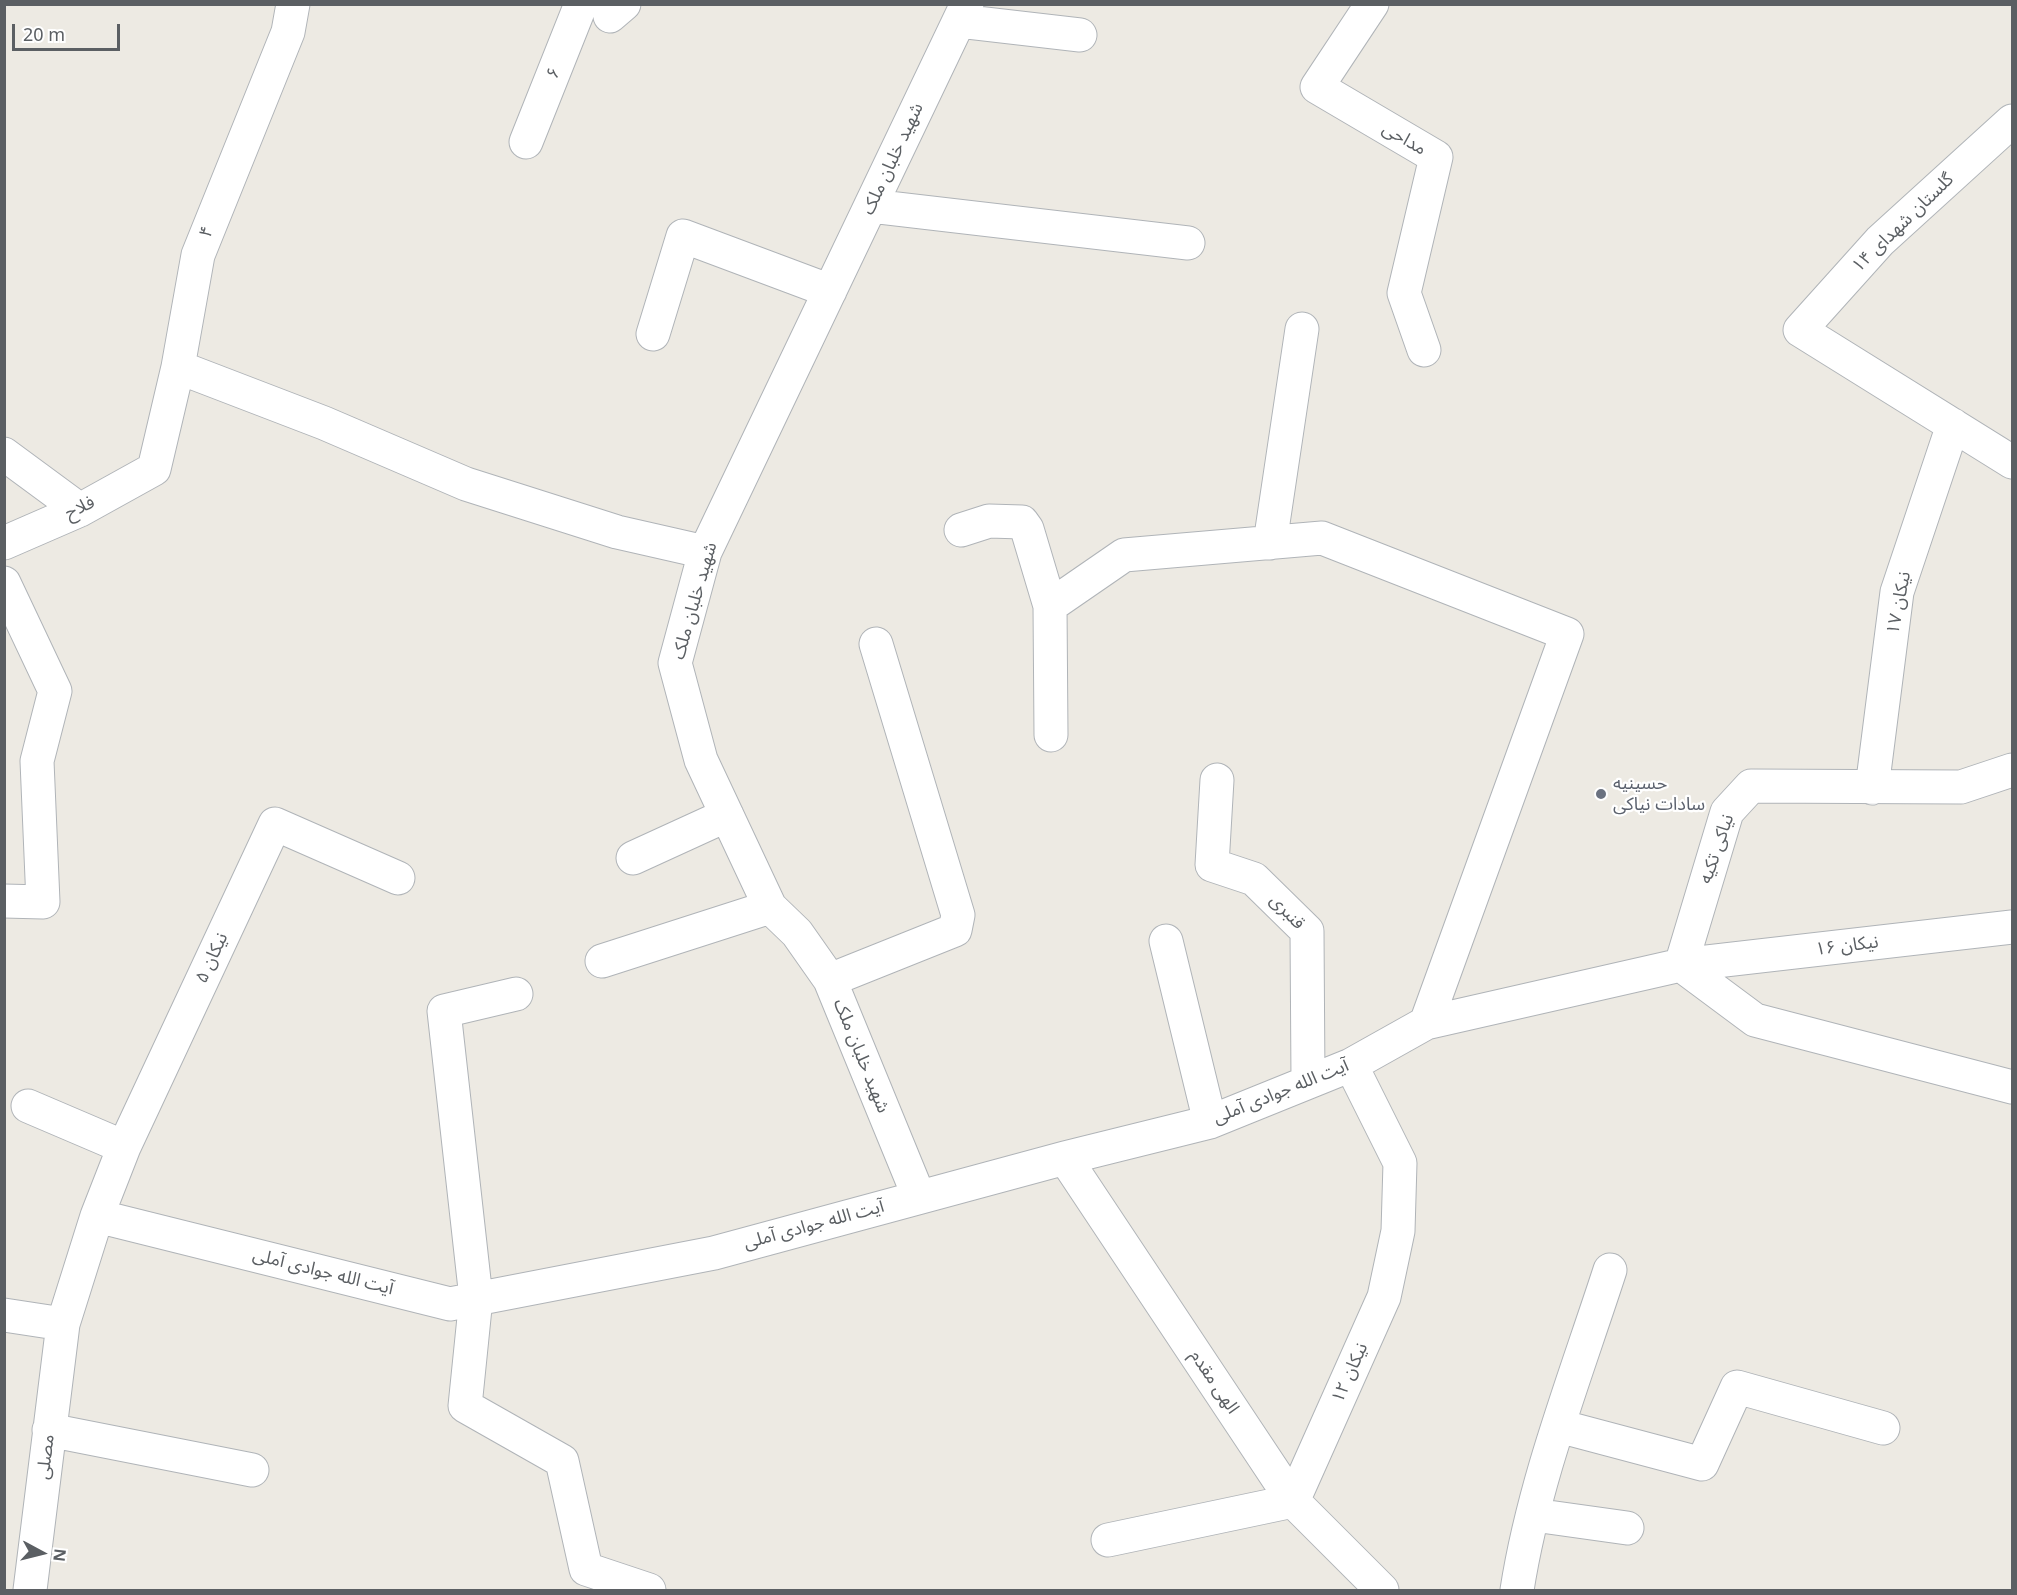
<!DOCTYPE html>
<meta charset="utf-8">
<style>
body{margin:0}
#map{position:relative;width:2017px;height:1595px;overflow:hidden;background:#edeae3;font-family:"Noto Sans",sans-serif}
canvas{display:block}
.frame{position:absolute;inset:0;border:6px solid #5b5f63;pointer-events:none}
.north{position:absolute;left:12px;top:1523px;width:60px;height:60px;-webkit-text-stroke:4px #fff;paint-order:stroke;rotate:97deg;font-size:16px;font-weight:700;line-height:24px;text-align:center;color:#5b5f63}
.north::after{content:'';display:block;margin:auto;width:21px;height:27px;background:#5b5f63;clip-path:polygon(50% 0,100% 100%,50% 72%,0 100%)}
.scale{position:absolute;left:12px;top:24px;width:108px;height:27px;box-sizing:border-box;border:3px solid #5b5f63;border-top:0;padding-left:8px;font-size:18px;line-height:21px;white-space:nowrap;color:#5b5f63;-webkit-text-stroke:4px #fff;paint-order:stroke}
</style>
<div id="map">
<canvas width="2017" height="1595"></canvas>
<div class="frame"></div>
<div class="north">N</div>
<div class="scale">20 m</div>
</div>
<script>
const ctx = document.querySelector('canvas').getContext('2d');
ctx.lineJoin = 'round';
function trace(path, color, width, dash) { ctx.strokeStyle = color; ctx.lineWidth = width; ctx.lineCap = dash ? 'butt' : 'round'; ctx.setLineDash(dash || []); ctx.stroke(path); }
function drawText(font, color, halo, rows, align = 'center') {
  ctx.font = font + ' "Noto Sans","Noto Sans Arabic",sans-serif'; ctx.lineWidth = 4.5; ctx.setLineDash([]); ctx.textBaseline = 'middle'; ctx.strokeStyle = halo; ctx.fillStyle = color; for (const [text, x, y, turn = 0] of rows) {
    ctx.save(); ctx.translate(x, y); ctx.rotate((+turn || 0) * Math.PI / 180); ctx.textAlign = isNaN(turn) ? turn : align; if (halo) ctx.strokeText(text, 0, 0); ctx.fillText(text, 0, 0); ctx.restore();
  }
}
const minor = new Path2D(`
 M1372 4 1317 87 1436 157 1404 293 1424 350
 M610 16 624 4
 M959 21 1080 35
 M2012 121 1880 241 1800 330 2012 462
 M526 142 581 4
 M871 206 1188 243
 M653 334 683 236 830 291
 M178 367 324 423 466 484 617 532 705 552
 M4 454 80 510
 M961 530 989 521 1022 522 1027 529 1050 606 1124 555 1322 538 1567 634 1426 1023
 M4 543 80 510 154 469 178 367 198 255 288 32 293 4
 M1270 543 1302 329
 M4 583 55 691 37 761 43 902 4 901
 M1050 606 1051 735
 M1217 780 1212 865 1254 879 1307 931 1308 1080
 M1872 788 1897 592 1953 425
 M633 858 727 815
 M1166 941 1210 1122
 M602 961 770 907
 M1681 965 1727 812 1751 786 1961 787 2012 770
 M1681 965 1755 1020 2012 1087
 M830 980 955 930 958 915 876 644
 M516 994 444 1011 476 1298 465 1406 562 1461 586 1569 649 1590
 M28 1106 124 1147
 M1065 1158 1293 1501 1382 1590
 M919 1197 830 980 797 933 770 907 701 760 675 663 705 552 967 4
 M97 1216 124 1147 275 824 398 878
 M4 1315 63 1324
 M1559 1426 1702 1464 1737 1387 1883 1428
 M49 1430 252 1470
 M1534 1515 1627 1528
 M1108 1540 1293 1501 1384 1297 1398 1231 1400 1163 1351 1065
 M30 1590 63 1324 97 1216 450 1304 714 1253 1065 1158 1210 1122 1351 1065 1426 1023 1681 965 2012 927
 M1517 1590C1534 1481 1576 1375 1610 1270`);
trace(minor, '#b0b4b8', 35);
trace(minor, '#fff', 33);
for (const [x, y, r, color] of [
 [1601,794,6,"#6b7280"]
]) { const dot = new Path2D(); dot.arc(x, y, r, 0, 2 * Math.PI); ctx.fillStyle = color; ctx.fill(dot); trace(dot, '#fff', 2); }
drawText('18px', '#5b5f63', '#fff', [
 ["۶",554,73,-68],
 ["مداحی",1404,139,30],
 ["شهید خلبان ملک",893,159,-65],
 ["گلستان شهدای ۱۴",1903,223,-44],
 ["۴",207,232,-68],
 ["فلاح",80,508,-26],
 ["شهید خلبان ملک",695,601,-74],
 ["نیکان ۱۷",1899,603,-79],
 ["نیاکی تکیه",1717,849,-71],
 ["قنبری",1287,912,46],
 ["نیکان ۱۶",1847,946,-7],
 ["نیکان ۵",212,958,-65],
 ["شهید خلبان ملک",861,1056,68],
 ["آیت الله جوادی آملی",1281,1092,-22],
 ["آیت الله جوادی آملی",814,1225,-15],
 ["آیت الله جوادی آملی",323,1272,14],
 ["نیکان ۱۲",1350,1373,-66],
 ["الهی مقدم",1214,1382,56],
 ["مصلی",46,1457,-83]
]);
drawText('18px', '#5b616d', '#fff', [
 ["حسینیه",1613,784],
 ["سادات نیاکی",1613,805]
], 'left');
</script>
